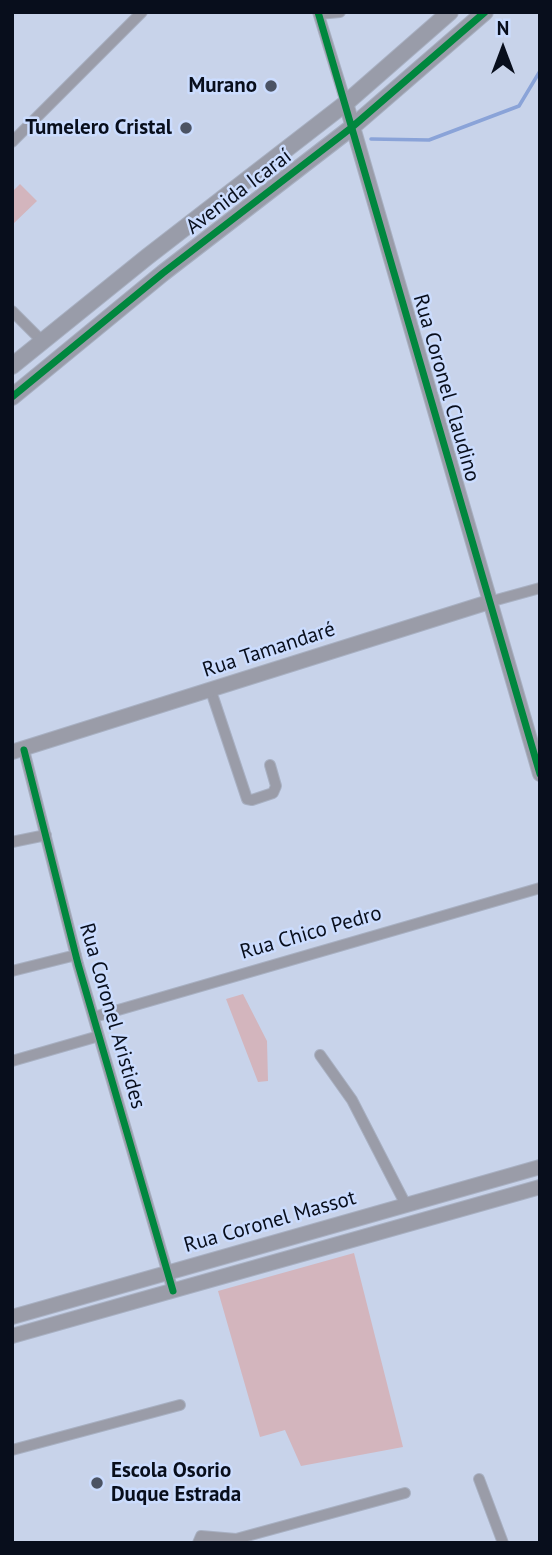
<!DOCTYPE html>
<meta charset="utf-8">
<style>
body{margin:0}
#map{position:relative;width:552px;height:1555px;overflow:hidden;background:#c8d3ea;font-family:"PT Sans",sans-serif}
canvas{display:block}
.frame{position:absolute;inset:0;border:14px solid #080e1c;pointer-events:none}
.north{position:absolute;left:468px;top:14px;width:70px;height:70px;-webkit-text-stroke:5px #cbdcfe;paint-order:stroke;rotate:0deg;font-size:19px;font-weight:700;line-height:28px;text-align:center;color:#080e1c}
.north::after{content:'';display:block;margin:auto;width:24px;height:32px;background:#080e1c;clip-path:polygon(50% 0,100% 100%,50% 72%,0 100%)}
</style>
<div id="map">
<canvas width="552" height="1555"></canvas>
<div class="frame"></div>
<div class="north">N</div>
</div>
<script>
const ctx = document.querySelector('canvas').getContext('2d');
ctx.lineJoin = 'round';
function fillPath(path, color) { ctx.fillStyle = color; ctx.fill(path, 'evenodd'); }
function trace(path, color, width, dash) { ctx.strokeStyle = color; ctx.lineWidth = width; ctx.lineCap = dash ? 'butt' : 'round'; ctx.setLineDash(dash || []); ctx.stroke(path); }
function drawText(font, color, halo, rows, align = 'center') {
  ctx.font = font + ' "PT Sans",sans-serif'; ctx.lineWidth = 5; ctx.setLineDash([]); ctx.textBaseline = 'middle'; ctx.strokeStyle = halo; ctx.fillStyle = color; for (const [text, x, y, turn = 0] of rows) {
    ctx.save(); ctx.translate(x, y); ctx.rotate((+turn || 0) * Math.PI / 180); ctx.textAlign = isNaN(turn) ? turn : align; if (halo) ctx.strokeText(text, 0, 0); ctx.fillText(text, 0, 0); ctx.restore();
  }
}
fillPath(new Path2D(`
 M20 184 37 201 12 225V192Z
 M243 994 267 1041 268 1081 258 1082 226 999Z
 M354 1253 403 1447 301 1466 285 1430 260 1437 218 1291Z`), '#d3b5bd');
trace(new Path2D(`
 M371 139 429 140 519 106 540 71`), '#8aa3d8', 3.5);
const minor = new Path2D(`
 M318 12 346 103
 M319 14 340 12
 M12 142 142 12
 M12 311 43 342
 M489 602 540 588
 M211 691 247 799 252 800 273 793 276 786 270 765
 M24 750 78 964 173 1291
 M12 842 46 835
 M12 971 76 955
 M94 1017 540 888
 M320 1055 352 1100 406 1205
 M12 1061 99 1036
 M12 1450 180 1405
 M479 1479 503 1543
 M198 1543 201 1536 236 1539 405 1493`);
const tertiary = new Path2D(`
 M346 103 540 774
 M12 752 489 602
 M12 1317 540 1167
 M12 1336 540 1187`);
const secondary = new Path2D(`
 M12 366 147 257 346 103 450 12
 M12 397 163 273 351 128 485 12`);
trace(minor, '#a8b0c2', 12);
trace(tertiary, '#a8b0c2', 16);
trace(secondary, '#a8b0c2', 18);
trace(minor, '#9a9ca8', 10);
trace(tertiary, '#9a9ca8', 14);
trace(secondary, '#999ca9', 16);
trace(new Path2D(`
 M318 12 540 774
 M12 397 163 273 351 128 485 12
 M24 750 78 964 173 1291`), '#00873e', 7);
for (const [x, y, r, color] of [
 [271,86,7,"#4b5364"],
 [186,128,7,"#4b5364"],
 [97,1483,7,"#4b5364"]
]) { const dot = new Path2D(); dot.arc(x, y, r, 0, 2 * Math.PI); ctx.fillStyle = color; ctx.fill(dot); trace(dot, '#cbdcfe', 2.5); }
drawText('bold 21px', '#080e1c', '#cbdcfe', [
 ["Murano",257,86],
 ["Tumelero Cristal",172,128],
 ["Escola Osorio",111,1471,"left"],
 ["Duque Estrada",111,1495,"left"]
], 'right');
drawText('21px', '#080e1c', '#cbdcfe', [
 ["Avenida Icaraí",239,192,-37],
 ["Rua Coronel Claudino",446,388,74],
 ["Rua Tamandaré",269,650,-18],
 ["Rua Chico Pedro",311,933,-16],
 ["Rua Coronel Aristides",112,1016,74],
 ["Rua Coronel Massot",270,1222,-16]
]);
</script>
